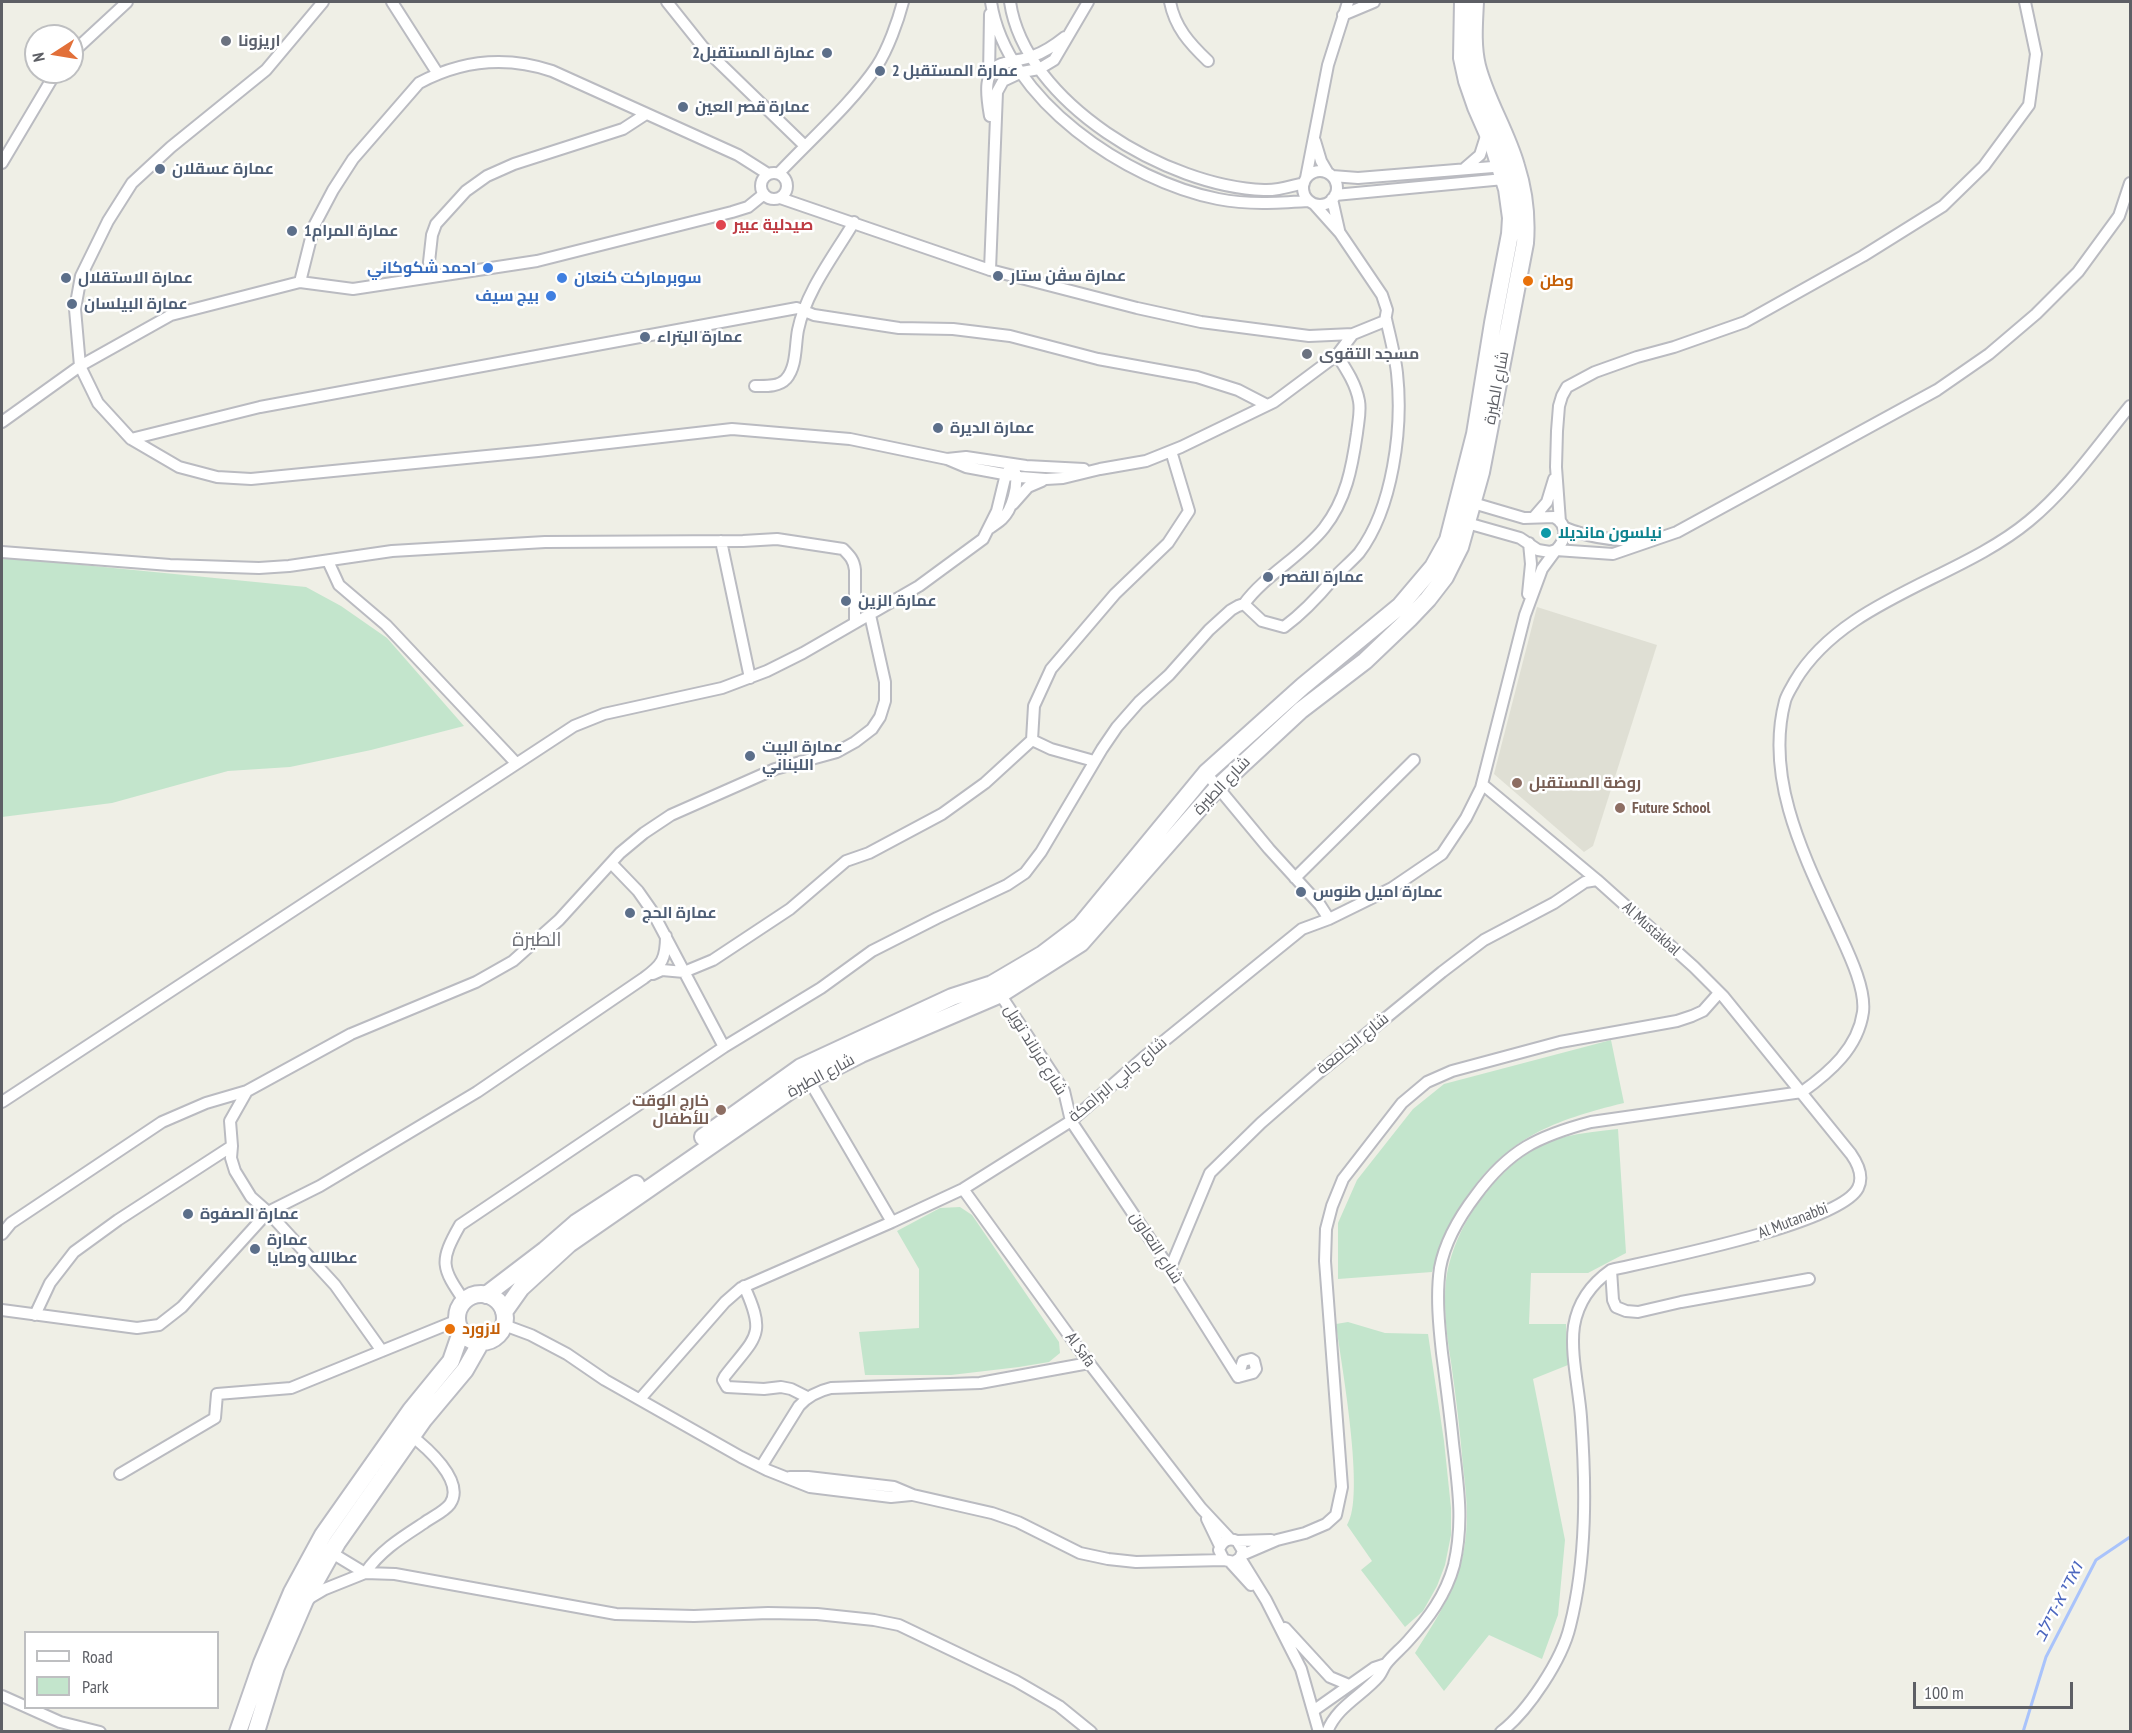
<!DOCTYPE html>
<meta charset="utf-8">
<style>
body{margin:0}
#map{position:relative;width:2132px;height:1733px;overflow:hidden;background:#efefe6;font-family:"PT Sans Narrow",sans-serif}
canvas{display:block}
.frame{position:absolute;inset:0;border:3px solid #5d5f65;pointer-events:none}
.legend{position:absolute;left:24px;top:1631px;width:195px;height:78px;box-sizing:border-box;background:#fff;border:2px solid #bebfc1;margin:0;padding:8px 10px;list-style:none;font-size:18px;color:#5d5f65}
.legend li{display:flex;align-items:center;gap:12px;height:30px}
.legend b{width:30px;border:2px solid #bebfc1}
.north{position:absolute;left:24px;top:24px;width:60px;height:60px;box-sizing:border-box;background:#fff;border:2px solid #bebfc1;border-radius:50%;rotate:258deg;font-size:16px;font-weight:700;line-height:24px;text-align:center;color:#5d5f65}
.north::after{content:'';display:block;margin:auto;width:21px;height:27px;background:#e27039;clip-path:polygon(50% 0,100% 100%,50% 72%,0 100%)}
.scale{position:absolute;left:1913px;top:1682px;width:160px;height:27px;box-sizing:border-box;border:3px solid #5d5f65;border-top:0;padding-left:8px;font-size:18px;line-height:21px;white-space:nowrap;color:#5d5f65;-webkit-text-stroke:4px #fff;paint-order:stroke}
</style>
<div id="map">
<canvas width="2132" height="1733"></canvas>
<div class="frame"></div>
<ul class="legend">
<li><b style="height:8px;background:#fff"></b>Road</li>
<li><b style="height:16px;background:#c3e5cc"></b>Park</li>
</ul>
<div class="north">N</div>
<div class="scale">100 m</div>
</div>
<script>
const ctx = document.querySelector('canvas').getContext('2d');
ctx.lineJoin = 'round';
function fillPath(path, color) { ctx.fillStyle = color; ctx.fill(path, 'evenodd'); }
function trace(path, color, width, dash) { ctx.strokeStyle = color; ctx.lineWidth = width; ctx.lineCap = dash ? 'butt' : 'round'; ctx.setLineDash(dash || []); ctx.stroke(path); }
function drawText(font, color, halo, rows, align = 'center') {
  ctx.font = font + ' "PT Sans Narrow",Cairo,Heebo,sans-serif'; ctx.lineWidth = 5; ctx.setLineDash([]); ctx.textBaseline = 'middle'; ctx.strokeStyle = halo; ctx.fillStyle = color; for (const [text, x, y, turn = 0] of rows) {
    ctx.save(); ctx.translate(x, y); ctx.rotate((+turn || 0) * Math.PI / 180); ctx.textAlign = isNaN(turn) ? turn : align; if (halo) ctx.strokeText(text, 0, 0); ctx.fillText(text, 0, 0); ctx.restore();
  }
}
fillPath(new Path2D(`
 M1537 607 1657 645 1593 846 1584 852 1494 774Z`), '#dfdfd4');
fillPath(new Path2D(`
 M2 557 306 587 341 606 387 638 464 726 371 750 290 767 228 771 112 803 2 817Z
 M1611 1040 1624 1103C1554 1120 1505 1138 1464 1201 1450 1224 1439 1246 1432 1272L1338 1279V1223L1357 1180 1413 1109 1444 1084Z
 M1618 1129 1626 1253 1588 1273H1531L1529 1324H1566L1568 1365 1533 1379 1565 1540 1558 1615 1542 1659 1489 1635 1444 1691 1415 1653C1438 1616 1459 1587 1465 1543 1469 1517 1466 1491 1463 1466 1460 1431 1456 1397 1451 1362 1447 1338 1443 1304 1446 1281 1449 1254 1463 1223 1479 1202 1499 1174 1529 1145 1564 1137 1581 1133 1600 1131 1618 1129Z
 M960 1207 972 1215 1059 1342 1060 1353 1049 1362 1019 1367 951 1375H865L859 1332 919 1328V1269L897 1231 940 1208Z
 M1348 1322 1385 1333 1428 1334 1444 1441 1451 1508V1535L1445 1565 1437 1586 1423 1611 1405 1627 1361 1570 1372 1561 1347 1525C1366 1497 1341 1363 1336 1324Z`), '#c3e5cc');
trace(new Path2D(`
 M2023 1732 2046 1657 2096 1560 2130 1537`), '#a9c3fb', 3);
const street = new Path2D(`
 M323 2 266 70 171 147 132 183 108 221 81 276 75 309 80 366 98 403 131 439 260 407 797 308 814 315 899 328 953 329 1010 336 1098 359 1197 377 1238 390 1267 405
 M392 2 438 74
 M667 2 703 47 805 146
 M991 2C1006 100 1127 181 1218 199 1248 205 1278 203 1309 201
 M1010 2C1025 103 1168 187 1264 190 1277 191 1291 186 1304 183
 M1170 2C1175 27 1189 43 1208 61
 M1343 15 1374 2
 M72 53 127 2
 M989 76 990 14
 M990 116C987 98 981 68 1005 63 1014 60 1024 60 1033 56 1045 52 1055 45 1065 37
 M1315 141 1321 161 1328 173
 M2 163 56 72
 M1465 168 1480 155 1487 133
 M1303 188a17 17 0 1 1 34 0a17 17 0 1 1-34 0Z
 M761 186a13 13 0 1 1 26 0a13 13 0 1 1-26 0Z
 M779 173C810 140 852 103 877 66 888 49 898 21 903 2
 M1332 176 1358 178 1505 166
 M1306 178 1328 65 1348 2
 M1335 195 1504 179 1508 176
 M780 198 990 270 1137 308 1201 322 1309 336 1353 334
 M1332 199 1339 230
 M990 270 997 92 1003 81 1022 72 1039 69 1054 60 1088 2
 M431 277 429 262 432 235 436 224 466 191 487 176 514 164 623 129 646 114
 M300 282 314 226 333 190 353 159 419 83C462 60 507 56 552 71L738 155 768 174
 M755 386C765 386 779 387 786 379 797 367 795 345 798 330 806 291 834 256 854 222
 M2 422 80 366 171 315 300 282 353 289 537 261 732 212 748 207 764 194
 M131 439 179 467 217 477 251 479 538 451 732 429 850 439 947 459 966 467 1020 477 1046 479 1063 478 1100 469 1146 461 1181 447 1274 402 1337 355 1353 334 1385 321 1387 310 1382 295 1340 233 1314 204
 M947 459 966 457 1026 466 1084 469
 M1473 503 1524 518 1554 517C1569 525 1566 540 1556 550L1550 552 1538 550 1520 538 1467 523 1457 509Z
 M1013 504 1028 487 1042 481
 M1534 517 1547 502 1554 479
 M1560 522 1556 467 1557 431 1559 406 1562 396 1567 387 1595 372 1637 357 1674 347 1745 322 1863 256 1943 206 1984 166 2029 105 2036 54 2025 2
 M1563 527C1589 538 1615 541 1643 541
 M990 528C994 525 999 522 1002 519 1012 510 1019 485 1015 472
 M721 541 750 678
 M2 552 170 565 259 568 289 566 392 551 545 542 743 541 777 539 843 549C850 556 854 560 855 570V623
 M328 561 339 585 386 625 516 763
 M1528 594 1531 564 1529 543
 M1244 604 1262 621 1284 627C1303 613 1318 597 1333 579 1341 570 1351 562 1359 553 1393 508 1403 428 1397 373 1395 355 1390 337 1386 319
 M1032 740 1051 749 1094 761
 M1206 773 1269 849 1320 905 1329 919
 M1482 784 1597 880 1694 967 1723 996 1851 1154C1858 1164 1864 1176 1858 1188 1840 1224 1654 1260 1611 1270 1591 1284 1578 1302 1574 1326 1570 1353 1579 1389 1581 1417 1586 1485 1587 1559 1570 1626 1562 1660 1528 1711 1501 1732
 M611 863 638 891 652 911 724 1047
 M1295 878 1414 760
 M653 974 662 970 684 972 713 960 790 909 846 861 869 853 942 814 985 783 1032 740 1034 706 1051 669 1115 594 1168 543 1189 511 1171 451
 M998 991 1064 1091 1071 1121 1170 1269 1238 1377 1253 1373 1256 1369 1254 1361 1251 1359 1243 1361 1238 1377
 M806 1075 892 1222
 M2 1102 574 726 604 714 722 688 767 671 803 653 919 586 983 539 997 511 1006 474 1013 464
 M963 1189 1089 1363 1201 1508 1230 1539
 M2 1234 11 1223 162 1122 206 1103 247 1091
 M1170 1269 1210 1173 1261 1123 1316 1075 1442 972 1484 940 1554 903 1585 882 1597 880
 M1611 1270 1613 1300 1616 1307 1626 1311 1638 1312 1681 1302 1809 1279
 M744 1286C767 1336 756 1336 725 1376L723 1380 727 1387 764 1389 781 1387 791 1389 807 1397
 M465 1302C441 1267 439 1262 460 1225L724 1047 821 988 872 951 937 918 1007 885 1025 873 1041 852 1102 749 1117 727 1139 702 1169 675 1209 630 1231 610 1238 606 1244 604C1265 575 1301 557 1324 528 1346 500 1352 468 1357 433 1358 423 1361 412 1359 401 1356 384 1346 369 1337 355
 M2 1310 137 1328 159 1325 182 1307 268 1212 320 1186 477 1092 644 978C662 965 666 959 666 936
 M35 1315 50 1283 74 1252 118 1220 232 1146
 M504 1325 531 1335 567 1354 605 1380 741 1457 767 1470 810 1487 891 1497 911 1495
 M382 1351 335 1285 268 1212 251 1197 235 1171 231 1158 232 1146 230 1121 247 1091 351 1034 476 982 513 961 559 920 620 853 644 833 671 815 775 769 837 752 855 742 872 729 880 717 885 701V682L870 615
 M640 1399 725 1302 741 1288 892 1222 963 1189 1071 1121 1143 1058 1302 929 1329 919 1392 888 1442 854 1466 818 1481 788 1525 615 1542 569 1556 550 1613 554 1677 532 1937 390 1989 354 2036 314 2078 272 2119 216 2130 183
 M761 1467 799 1406C808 1396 818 1391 831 1388L980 1383 1089 1363
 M120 1474 215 1418 217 1394 291 1388 458 1320
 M790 1477H808L894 1487 913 1495 992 1513 1018 1522 1080 1553 1108 1559 1136 1562 1224 1560 1234 1562 1240 1558 1243 1551 1237 1541C1229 1537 1222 1541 1219 1550L1224 1560
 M1207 1519 1220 1546
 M1237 1541 1271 1540
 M332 1553 365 1573
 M1242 1555 1277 1540 1305 1533 1326 1524 1336 1515 1342 1487 1325 1261 1326 1229 1332 1206 1343 1179 1402 1103 1427 1082 1452 1071 1560 1042 1677 1021 1692 1016 1703 1011 1719 993
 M1240 1558 1266 1600 1301 1669 1319 1732
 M1231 1563 1251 1585
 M365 1573C381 1550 401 1538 424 1523 432 1517 444 1512 450 1504 466 1481 425 1446 409 1434
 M308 1599 325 1589 365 1573 395 1574 616 1614 694 1616 768 1613 817 1614 874 1620 899 1625 1016 1681 1059 1706 1091 1732
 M1285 1628 1330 1677 1349 1685
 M2 1696 60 1722 100 1732
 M1313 1711 1374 1668 1386 1664
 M1327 1732C1337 1706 1362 1696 1379 1676 1382 1672 1383 1668 1386 1664 1392 1656 1401 1649 1408 1641 1428 1619 1446 1595 1454 1565 1464 1522 1458 1486 1453 1443 1450 1413 1446 1383 1442 1353 1439 1326 1436 1295 1440 1268 1445 1241 1460 1216 1476 1195 1509 1150 1538 1136 1591 1122L1802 1092C1830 1072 1858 1048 1863 1012 1866 988 1848 952 1838 930 1806 860 1764 780 1785 701 1787 694 1792 687 1795 681 1844 599 1958 580 2029 521 2068 489 2098 445 2130 406`);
const secondary = new Path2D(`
 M703 1137 801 1067 952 997 992 984 1043 954 1080 926 1206 773 1303 686 1400 606 1433 567 1448 540 1475 434 1493 323 1510 234 1511 218 1507 189 1494 148 1476 107 1467 81 1462 58 1463 2
 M457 1318a24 24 0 1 1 48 0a24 24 0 1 1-48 0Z
 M486 1295 545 1250 576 1223 636 1184
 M504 1312 521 1288 569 1244 794 1088 861 1054 1001 994 1081 943 1218 787 1301 710 1365 661 1409 619 1428 599 1445 577 1460 547 1481 472 1525 243C1527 216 1524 191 1516 166 1506 131 1486 101 1477 66 1472 45 1474 23 1475 2
 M238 1732 262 1663 292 1592 323 1535 411 1410 451 1361 461 1332
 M256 1732 276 1667 305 1600 337 1543 424 1419 465 1370 481 1342`);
trace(street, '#babbc1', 14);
trace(secondary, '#bbbcc3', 20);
trace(street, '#fff', 10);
trace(secondary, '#fff', 16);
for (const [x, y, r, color] of [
 [226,41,6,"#6b7280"],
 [827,53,6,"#5c6f8a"],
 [880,71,6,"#5c6f8a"],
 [683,107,6,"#5c6f8a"],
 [160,169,6,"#5c6f8a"],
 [721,225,6,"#e0444e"],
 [292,231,6,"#5c6f8a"],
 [488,268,6,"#3f7fe0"],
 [998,276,6,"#5c6f8a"],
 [66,278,6,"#5c6f8a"],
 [562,278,6,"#3f7fe0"],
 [1528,281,6,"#e8710a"],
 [551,296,6,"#3f7fe0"],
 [72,304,6,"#5c6f8a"],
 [645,337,6,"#5c6f8a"],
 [1307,354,6,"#6b7280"],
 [938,428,6,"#5c6f8a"],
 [1546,533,6,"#0f9aa8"],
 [1268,577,6,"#5c6f8a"],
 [846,601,6,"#5c6f8a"],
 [750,756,6,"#5c6f8a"],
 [1517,783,6,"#8d6e63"],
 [1620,808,6,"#8d6e63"],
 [1301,892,6,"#5c6f8a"],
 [630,913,6,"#5c6f8a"],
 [721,1110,6,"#8d6e63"],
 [188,1214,6,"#5c6f8a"],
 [255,1249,6,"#5c6f8a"],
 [450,1329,6,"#e8710a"]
]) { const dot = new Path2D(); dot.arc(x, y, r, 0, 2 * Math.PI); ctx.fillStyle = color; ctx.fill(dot); trace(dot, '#fff', 2); }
drawText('bold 16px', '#5b616d', '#fff', [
 ["اريزونا",238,41],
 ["مسجد التقوى",1319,354]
], 'left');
drawText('bold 16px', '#4e5e75', '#fff', [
 ["عمارة المستقبل2",815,53,"right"],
 ["عمارة المستقبل 2",892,71],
 ["عمارة قصر العين",695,107],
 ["عمارة عسقلان",172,169],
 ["عمارة المرام1",304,231],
 ["عمارة سڤن ستار",1010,276],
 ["عمارة الاستقلال",78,278],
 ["عمارة البيلسان",84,304],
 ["عمارة البتراء",657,337],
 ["عمارة الديرة",950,428],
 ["عمارة القصر",1280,577],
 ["عمارة الزين",858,601],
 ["عمارة البيت",762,747],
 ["اللبناني",762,765],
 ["عمارة اميل طنوس",1313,892],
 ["عمارة الحج",642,913],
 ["عمارة الصفوة",200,1214],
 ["عمارة",267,1240],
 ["عطالله وصايا",267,1258]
], 'left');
drawText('bold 16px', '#be3a42', '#fff', [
 ["صيدلية عبير",733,225]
], 'left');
drawText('bold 16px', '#366cbe', '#fff', [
 ["احمد شكوكاني",476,268],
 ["سوبرماركت كنعان",574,278,"left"],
 ["بيج سيف",539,296]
], 'right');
drawText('bold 16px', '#c56008', '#fff', [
 ["وطن",1540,281],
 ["لازورد",462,1329]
], 'left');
drawText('16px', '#5d5f65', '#fff', [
 ["شارع الطيرة",1497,388,-79],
 ["شارع الطيرة",1222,786,-46],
 ["Al Mustakbal",1651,929,42],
 ["شارع الجامعة",1353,1044,-39],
 ["شارع فرناند تويل",1035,1050,58],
 ["شارع الطيرة",821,1076,-28],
 ["شارع جابي البرامكة",1118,1080,-40],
 ["Al Mutanabbi",1793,1221,-21],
 ["شارع التعاون",1156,1248,57],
 ["Al Safa",1080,1350,54]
]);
drawText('bold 16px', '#0d838f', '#fff', [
 ["نيلسون مانديلا",1558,533]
], 'left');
drawText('bold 16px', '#785e54', '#fff', [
 ["روضة المستقبل",1529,783],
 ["Future School",1632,808],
 ["خارج الوقت",709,1101,"right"],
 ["للأطفال",709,1119,"right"]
], 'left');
drawText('italic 18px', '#4c67bf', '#fff', [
 ["ואדי א-דילב",2059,1602,-63]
]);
drawText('20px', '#6e7077', '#fff', [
 ["الطيرة",537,940]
]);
</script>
